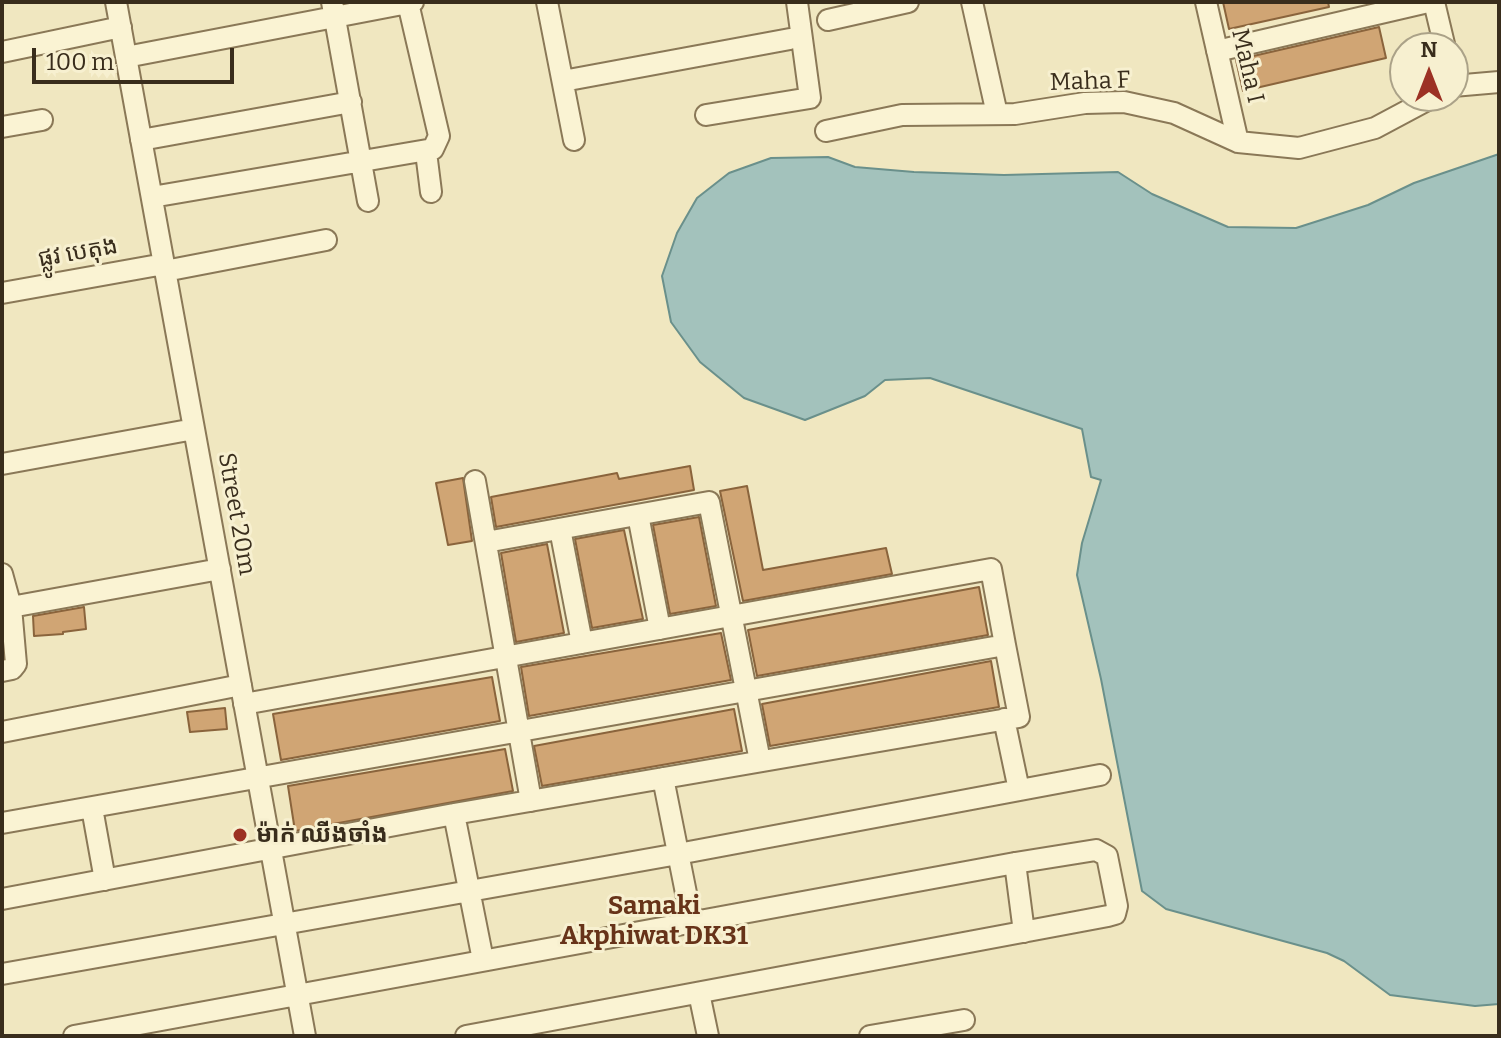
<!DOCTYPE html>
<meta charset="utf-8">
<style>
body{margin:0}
#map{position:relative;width:1501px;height:1038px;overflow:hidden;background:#f0e7c0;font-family:Bitter,serif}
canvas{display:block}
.frame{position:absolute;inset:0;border:4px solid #392d1c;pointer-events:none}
.north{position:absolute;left:1389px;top:32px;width:80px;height:80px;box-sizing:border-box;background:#f7f0d0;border:2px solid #aba288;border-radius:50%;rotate:0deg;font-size:22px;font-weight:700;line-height:32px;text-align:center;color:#392d1c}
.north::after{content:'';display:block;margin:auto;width:28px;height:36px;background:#9c3124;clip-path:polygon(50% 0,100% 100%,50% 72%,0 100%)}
.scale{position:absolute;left:32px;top:48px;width:202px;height:36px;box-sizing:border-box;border:4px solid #392d1c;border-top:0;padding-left:10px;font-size:24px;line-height:28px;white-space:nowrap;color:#392d1c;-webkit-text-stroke:6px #f7f0d0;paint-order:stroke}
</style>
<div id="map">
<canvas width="1501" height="1038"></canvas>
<div class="frame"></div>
<div class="north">N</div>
<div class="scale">100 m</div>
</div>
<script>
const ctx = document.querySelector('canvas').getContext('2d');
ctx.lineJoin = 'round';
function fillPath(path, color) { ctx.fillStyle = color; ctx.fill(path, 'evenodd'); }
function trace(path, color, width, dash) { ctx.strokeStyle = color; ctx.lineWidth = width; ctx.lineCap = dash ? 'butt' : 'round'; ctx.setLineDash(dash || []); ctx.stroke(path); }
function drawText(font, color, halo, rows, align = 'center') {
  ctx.font = font + ' Bitter,"Noto Sans Khmer",serif'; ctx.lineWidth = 6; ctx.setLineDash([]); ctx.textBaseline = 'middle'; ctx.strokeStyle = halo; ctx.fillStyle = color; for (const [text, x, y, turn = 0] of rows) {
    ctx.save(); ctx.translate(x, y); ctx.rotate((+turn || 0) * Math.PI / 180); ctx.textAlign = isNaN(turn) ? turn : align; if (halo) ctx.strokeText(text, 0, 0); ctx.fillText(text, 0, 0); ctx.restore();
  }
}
const water = new Path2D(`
 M1499 154V1004L1475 1006 1390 995 1344 961 1327 953 1166 909 1142 891 1101 679 1077 575 1082 543 1101 480 1091 477 1082 429 930 378 885 380 865 396 805 420 744 398 700 362 671 322 662 276 677 233 697 198 729 173 771 158 828 157 855 167 914 172 1004 175 1118 172 1152 194 1228 227 1296 228 1368 205 1414 183Z`);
fillPath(water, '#a3c2bc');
trace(water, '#6a908b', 2);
const building = new Path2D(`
 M1223 2H1328L1329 7 1229 29Z
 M1379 27 1386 58 1243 91 1236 60Z
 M690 466 694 490 496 527 491 497 617 473 619 479Z
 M463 478 472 541 448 545 436 483Z
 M747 486 763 570 886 548 892 574 743 601 720 491Z
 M699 517 716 606 670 614 653 525Z
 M624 530 643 619 592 628 575 539Z
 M547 544 564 633 516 642 501 553Z
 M979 587 988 635 757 676 748 630Z
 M84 607 86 629 63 632V634L34 636 33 616Z
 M721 633 731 680 529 716 521 667Z
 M991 661 999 707 770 746 762 704Z
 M492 677 500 721 281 760 273 714Z
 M225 708 227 729 190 732 187 712Z
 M734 709 742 751 542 786 534 746Z
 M505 749 513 791 295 831 288 786Z`);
fillPath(building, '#d0a574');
trace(building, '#8a643c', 2);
const minor = new Path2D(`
 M116 2 305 1036
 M332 2 368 201
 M547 2 574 140
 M972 2 997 114
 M1206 2 1238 142
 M1434 2 1445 48
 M828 20 908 2
 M1217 51 1428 2
 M2 52 121 27
 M126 57 413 2
 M563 81 790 39
 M1453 86 1499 82
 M706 115 810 98 797 2
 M2 127 42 120
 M826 131 902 115 1015 114 1085 103 1124 102 1174 113 1238 142 1299 148 1375 128 1435 96
 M141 140 351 102
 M426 152 431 192
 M152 197 433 149 439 136 408 3
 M165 271 326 240
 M2 293 164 264
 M2 464 194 429
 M475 481 531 801
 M638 515 660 629
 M560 529 582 643
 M486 542 709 502 760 761
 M2 574 11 607 220 569
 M2 609 11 607 16 664 12 669 2 671
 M1004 719 1019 790
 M2 732 241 685
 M663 778 692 923
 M92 808 105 880
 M454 814 483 960
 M2 823 1005 645 991 569 244 704
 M1015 863 1024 932
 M2 899 454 814 1019 717 1005 645
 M2 974 678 854 1100 775
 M699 993 708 1036
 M74 1036 1015 863 1096 850 1107 856 1117 906 1115 914 1108 916 466 1036
 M870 1036 964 1020`);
trace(minor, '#8a7857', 24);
trace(minor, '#faf3d3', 20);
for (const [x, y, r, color] of [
 [240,835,8,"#9c3124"]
]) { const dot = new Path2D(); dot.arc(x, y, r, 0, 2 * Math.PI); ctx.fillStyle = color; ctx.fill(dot); trace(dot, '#f7f0d0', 3); }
drawText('24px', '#392d1c', '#f7f0d0', [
 ["Maha I",1247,66,77],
 ["Maha F",1090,82,-2],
 ["ផ្លូវ បេតុង",78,253,-10],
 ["Street 20m",236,514,80]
]);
drawText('bold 24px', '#392d1c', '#f7f0d0', [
 ["ម៉ាក់ ឈីងចាំង",256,835]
], 'left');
drawText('bold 26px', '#673319', '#f7f0d0', [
 ["Samaki",654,907],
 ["Akphiwat DK31",654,937]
]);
</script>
